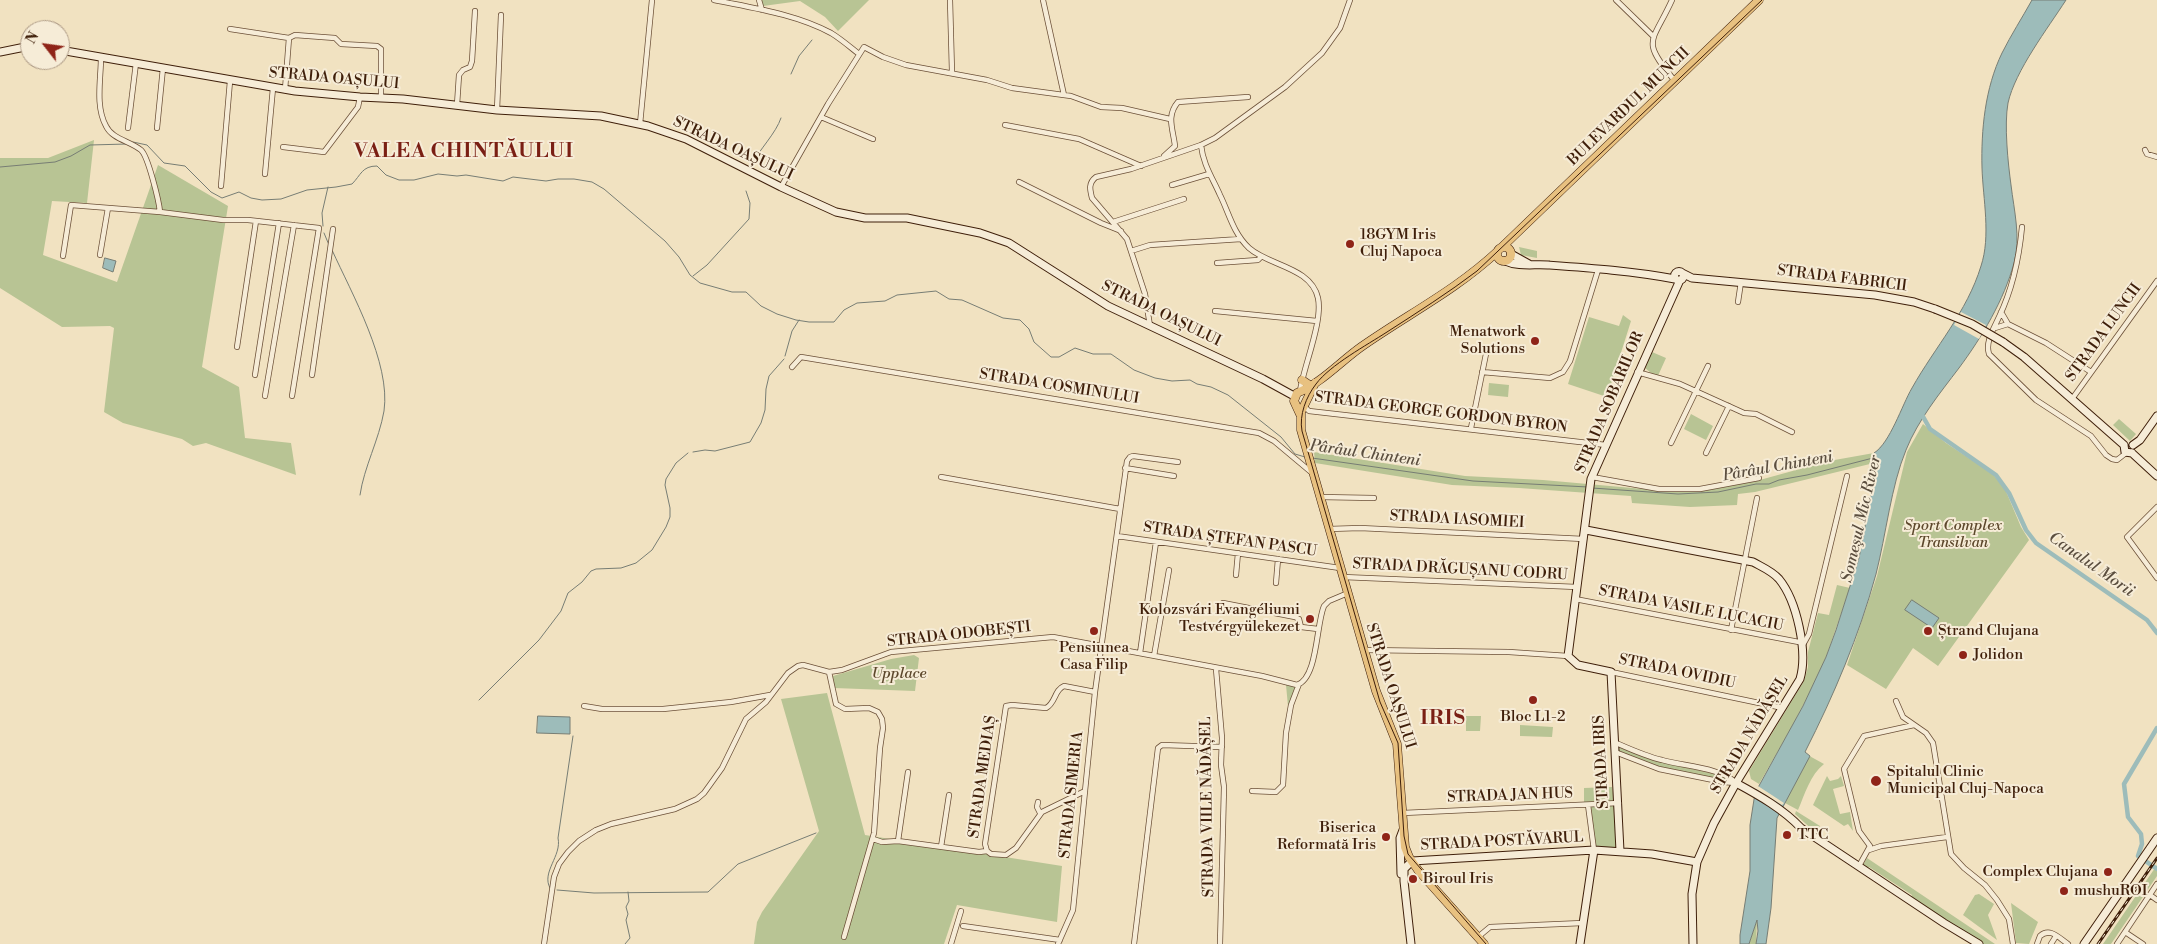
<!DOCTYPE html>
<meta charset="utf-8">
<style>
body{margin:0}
#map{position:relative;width:2157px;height:944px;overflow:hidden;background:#f1e2c1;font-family:"Libre Bodoni",serif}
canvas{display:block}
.north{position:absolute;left:20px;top:20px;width:50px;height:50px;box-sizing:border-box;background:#f6ecd7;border:1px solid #ad9a85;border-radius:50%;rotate:300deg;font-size:14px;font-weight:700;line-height:20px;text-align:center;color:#3f1f0a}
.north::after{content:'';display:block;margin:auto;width:18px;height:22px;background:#8f2418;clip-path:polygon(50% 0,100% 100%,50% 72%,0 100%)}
</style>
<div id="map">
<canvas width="2157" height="944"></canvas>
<div class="north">N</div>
</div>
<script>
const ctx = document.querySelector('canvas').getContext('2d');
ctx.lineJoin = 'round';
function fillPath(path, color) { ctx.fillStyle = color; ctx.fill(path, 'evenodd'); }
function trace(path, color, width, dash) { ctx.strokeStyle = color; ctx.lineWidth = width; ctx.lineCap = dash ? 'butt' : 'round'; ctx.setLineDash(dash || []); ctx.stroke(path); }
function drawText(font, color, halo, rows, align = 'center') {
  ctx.font = font + ' "Libre Bodoni",serif'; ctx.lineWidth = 4; ctx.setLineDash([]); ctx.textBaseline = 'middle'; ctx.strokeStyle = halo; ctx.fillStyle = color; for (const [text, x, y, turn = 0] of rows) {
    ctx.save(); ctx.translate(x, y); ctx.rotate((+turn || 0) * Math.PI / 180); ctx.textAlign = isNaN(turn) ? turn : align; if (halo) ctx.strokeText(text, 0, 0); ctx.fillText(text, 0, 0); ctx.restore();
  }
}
fillPath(new Path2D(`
 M761 0H869L838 31 825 17 800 1 763 6Z
 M94 140 87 203 52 201 43 255 117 282 158 165 228 206 202 367 239 387 245 438 291 443 296 475 206 443 193 446 182 439 123 423 104 412 114 328 110 326 62 327 0 288V158H48Z
 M1519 247 1537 251V258L1521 255Z
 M1623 315 1631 321 1607 397 1568 384 1589 317 1619 326Z
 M1652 352 1666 358 1657 378 1645 368Z
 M1489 383 1509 385 1508 397 1488 395Z
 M1691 414 1713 426 1706 440 1684 429Z
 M2119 419 2136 434 2130 441 2113 425Z
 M1923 424 1946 443 1993 474 2005 489 2021 527 2029 540 1938 666 1913 648 1886 689 1847 665 1877 576 1907 452Z
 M1314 452 1465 476 1543 480 1677 492 1703 491 1756 481 1829 461 1874 453V463L1755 492 1738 494 1737 505 1690 507 1632 503 1631 496 1519 488 1452 485 1315 463Z
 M1837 585 1850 588 1826 657 1814 684 1793 725 1759 784 1751 779 1749 771 1804 681 1808 667V652L1818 613 1829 615Z
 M914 655 919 658 915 691 834 688 833 676 891 659Z
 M1286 685 1296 687 1288 706Z
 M827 693 865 835 1062 866 1057 922 957 905 944 944H754L757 922 762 912 819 831 781 699Z
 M1466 716H1481L1480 731H1466Z
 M1520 725 1553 727 1552 737 1520 736Z
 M1817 728 1804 753 1824 764C1810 775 1805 794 1798 810L1785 803 1777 818 1772 800Z
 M1617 745C1651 761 1687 768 1724 776L1728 778 1727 781 1660 767 1617 751Z
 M1827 776 1830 781 1838 779 1841 776 1844 786 1833 789 1840 814 1850 812 1853 831 1848 824 1844 826 1813 805Z
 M1612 787 1614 799 1613 801 1584 802V788Z
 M1619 803 1620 851 1594 850 1588 805Z
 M1796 811 1820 826 1816 833 1795 814Z
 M1867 858 1995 944H1982L1910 899 1912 895 1869 867 1866 870 1863 865Z
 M2157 865V876L2111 944H2103Z
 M1979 894 1994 904 1988 915 1997 940 1963 915 1975 895Z
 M2011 903 2038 922 2029 944 2016 943Z
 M1757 919 1756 944H1749Z`), '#b8c494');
const water = new Path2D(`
 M2032 0H2066C2048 28 2015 71 2008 103 2004 125 2008 163 2011 185 2014 210 2021 238 2014 263 2004 300 1982 337 1959 368 1940 393 1918 420 1906 450 1891 486 1886 535 1876 574 1859 636 1834 695 1805 752L1810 756 1777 818 1771 908 1766 944H1756L1758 931 1757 920 1749 944H1740V935L1750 871V825L1755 793 1803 706 1826 657 1836 630 1859 558 1876 469 1874 453C1890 443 1902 405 1912 388 1935 347 1967 312 1981 266 1991 236 1983 199 1982 168 1981 130 1985 88 2002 53 2011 35 2022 18 2032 0Z
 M105 258 116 261 113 272 103 268Z
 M1912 600 1939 618 1932 628 1905 610Z
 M538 716 570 717V734L537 733Z`);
fillPath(water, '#9dbcba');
trace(water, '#777d74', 1);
fillPath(new Path2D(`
 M1961 312 1986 325 1979 339 1954 325Z
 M1758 786 1784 803 1782 805 1756 789Z`), '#f1e2c1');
trace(new Path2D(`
 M791 74 799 56 812 40
 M133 142 147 145 164 163 185 166 211 192 222 198 239 192 251 198 262 200 281 199 307 190 336 187 352 184C361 175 362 166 377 166L386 175 399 180H414L438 174 457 176 466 175 503 181 513 177 546 181 558 179H574L592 182 604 189 665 241 679 257 690 275 700 283 732 292H746L761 306 777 314 796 320 809 322H834L844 310 857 303 885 301 897 295 936 291 949 299 962 300 1003 318 1020 320 1029 329 1034 342 1051 357H1059L1075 348 1093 354H1111L1134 370 1155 378 1172 381 1190 380 1197 384 1211 387 1228 395 1281 437 1295 454 1305 457
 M751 165C760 149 776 133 781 118
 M0 167 55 162 71 156 90 145 127 144
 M323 226 322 213 328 187
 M324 233 329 245
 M332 250C352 294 391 363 384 411 379 440 364 467 360 495
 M693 276 707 265 749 219 750 203 746 191
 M785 356 792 331 799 320
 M693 452 705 450 715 451 750 442 761 423 765 410 766 389 769 376 784 359
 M1312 458 1473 481 1588 487
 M1592 488 1678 494 1718 492 1756 484H1769L1779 480 1807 475 1873 458
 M479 700 539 640 561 611 568 593 582 582 591 571 596 569 621 568 636 563 652 550 666 527 670 517V508L665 485 666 479 676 463 688 453
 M550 888C541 872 562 856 558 838L573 736
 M557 890 594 893 708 892 738 864 816 833
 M625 944 630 938 626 920 628 914 626 907 629 901 628 892`), '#777d74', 1);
trace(new Path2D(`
 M1921 413 1930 429 1996 475 2009 493 2026 530 2036 543 2147 620 2157 633
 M2157 728 2124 784 2128 817 2141 834 2142 844 2138 856 2157 869`), '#9dbcba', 4.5);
const street = new Path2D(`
 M714 0C753 8 796 14 831 33 841 39 850 47 859 54
 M759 0 762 10
 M950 0 952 72
 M1043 0 1064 95
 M1616 0 1653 36
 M1672 0C1652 44 1640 39 1675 81
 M230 29 289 38
 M101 57C101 79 95 106 106 126 112 139 130 141 141 150 148 156 159 201 160 212
 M285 90 289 38 295 35 335 38 341 44 377 46 381 49V98
 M457 105 459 75 463 70 470 67 472 61 475 11
 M497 110 501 15
 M821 117 873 139
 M640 124 652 0
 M1005 125 1079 139 1141 166
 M128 128 136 63
 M157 128 163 68
 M1201 145C1203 164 1212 177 1220 195 1229 213 1233 233 1249 248 1269 266 1311 267 1318 298 1323 322 1304 365 1300 391
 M283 147 324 152 358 107 360 97
 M2145 150 2147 154 2157 157
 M1164 156 1175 146C1173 129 1166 116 1178 102L1248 97
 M265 174 273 88
 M1019 182 1101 223 1121 231
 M1172 185 1209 174
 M221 186 230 81
 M781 187 828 104 864 47 883 57 906 65 987 80 1012 88 1071 96 1101 107 1122 108 1170 119
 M1113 222 1184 199
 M2022 227C2019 259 2013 288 1999 317 1994 328 1985 342 1989 354L2036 400 2091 436 2106 455 2112 459 2117 460 2126 453
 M1131 251 1150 245 1241 239
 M100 255 108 208
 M63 256 71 205 160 212 223 220H248L319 228 292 396
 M1217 263 1258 260 1261 257
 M1738 302 1741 282
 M1215 311 1317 321
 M2001 312 2008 324 2046 343 2091 372
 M1150 326 1145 294 1127 239 1092 198C1090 190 1088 183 1096 177L1131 169 1201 145 1215 138 1285 87 1322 53 1340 28 1350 0
 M1995 328 2008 324
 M237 347 256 221
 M792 367 801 357 1259 433 1274 441 1311 472
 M1482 372 1550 378 1563 372 1570 361 1598 270
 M1637 372 1680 384 1744 413 1756 414 1792 432
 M255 375 279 223
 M312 375 333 229
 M265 396 294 225
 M2072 399 2157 281
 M1304 406 1309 411 1606 445
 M1471 428 1487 349
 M1671 443 1708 366
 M1706 453 1729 406
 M1125 468 1174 476
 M941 477 1120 509
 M1592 477 1659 489H1700L1759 478
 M1320 497 1374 498
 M2157 507 2127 537 2157 578
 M1329 529 1360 528 1584 539
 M1117 536 1340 568
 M1236 575 1238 553
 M1343 577 1577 587
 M1276 583 1278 559
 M1575 599 1804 643 1809 634 1847 476
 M1223 603 1295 617 1299 619 1301 627 1318 629
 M1731 630 1757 498
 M1364 650 1509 652 1568 656
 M1140 653 1156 542
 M1154 656 1169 570
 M1216 669 1222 738 1221 765 1224 787 1220 944
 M829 672 836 704 845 709 869 708 878 712 882 719 883 728 880 748 874 833 844 937
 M1611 672 1783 708
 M1896 701 1903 717 1926 733 1933 743 1951 854 1964 868 1985 885 1997 900 2009 919 2013 944
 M584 706 602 709H663L731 702 770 695
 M1614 742C1630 749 1645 756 1662 760 1682 766 1723 768 1736 783
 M1615 752 1659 769 1723 782 1736 783
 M1252 791 1276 792 1283 785 1286 733 1291 705 1299 684
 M1038 802 1037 807 1040 813
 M1588 805 1594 850
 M1403 813 1619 803
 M873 839 882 842 898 841 979 852 987 851 991 854 1006 855 1016 848 1042 812 1085 791
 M898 841 908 772
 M941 847 949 795
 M1869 850 1881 846 1947 837
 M987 851 985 844 1006 706 1012 705 1046 708C1056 703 1054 690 1064 686L1095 692
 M1859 866 1870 846 1859 831 1844 769 1864 736 1914 725
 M2150 895 2157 900
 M963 926 1060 940
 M2125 932 2143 944
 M1478 937 1490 927 1583 923
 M544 944 554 877 559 864 568 852 579 841 596 830 611 824 675 809 697 799 704 793 722 768 746 719 766 702 788 673 798 666 803 665 829 672 842 670 891 652 1053 637 1262 676 1297 685C1318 678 1316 624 1324 606L1329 601 1348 593
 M951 944 961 911
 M1058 944 1073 910 1095 692 1127 461 1130 457 1133 456 1178 462
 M1134 944 1158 748 1162 745 1222 747
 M2037 944 2040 936C2050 927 2059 938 2068 944
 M2051 944 2056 936
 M2117 944 2157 884`);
const secondary = new Path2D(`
 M60 50 295 91 360 97 403 99 497 110 601 116 648 126 686 139 781 187 836 212 865 218H907L980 233 1009 243 1108 306 1263 379 1294 396
 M0 52 30 46
 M1511 254 1529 264
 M1505 261C1518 267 1534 264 1548 265 1590 268 1633 271 1675 279
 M1674.5 276a4.5 4.5 0 1 1 9 0a4.5 4.5 0 1 1-9 0Z
 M1682 273 1692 278 1875 295 1914 302 1935 309
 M2003 342 2024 357 2124 445
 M2124 445 2125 452 2132 453
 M2133 445 2140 440 2157 416
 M2132 453 2157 476
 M1586 530 1753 562C1762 567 1772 571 1779 579 1797 601 1808 652 1800 679L1736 783 1714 823 1697 862 1692 894 1693 944
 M1736 783C1760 796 1783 809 1801 828L1944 923 1979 944
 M1620 851 1611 672 1578 665 1568 656 1591 479 1680 280
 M1401 874 1400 838 1403 830
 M1411 944 1404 881V869L1412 861 1594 850 1652 854 1697 862
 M1580 944 1594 850
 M2084 944 2157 838`);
const primary = new Path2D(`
 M1497 254a7 7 0 1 1 14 0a7 7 0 1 1-14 0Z
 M1501 248 1759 0
 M1302 380 1311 386
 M1315 383 1301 412V430L1376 691 1397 744 1405 847 1409 857 1418 870 1484 944
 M1300 414 1294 401 1297 393C1320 384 1340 362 1361 347 1408 314 1455 291 1498 251`);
trace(street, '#6c5038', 6);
trace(secondary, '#3f1f0a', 9);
trace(primary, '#3f1f0a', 9);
trace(street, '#f6ecd7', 4.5);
trace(secondary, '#f6ecd7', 7);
trace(primary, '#e8c180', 8);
trace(new Path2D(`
 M1486 944 1408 854 1404 836 1398 743 1380 702 1302 431C1299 415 1306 397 1316 384 1330 365 1367 345 1387 332 1418 312 1448 293 1477 271L1762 0`), '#3f1f0a', 1);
const rail = new Path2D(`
 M2098 944 2157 858`);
trace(rail, '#3f1f0a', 3);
trace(rail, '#f6ecd7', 1, [4]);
const secondaryBridge = new Path2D(`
 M1935 309 1972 324 2003 342`);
trace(secondaryBridge, '#3f1f0a', 9, []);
trace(secondaryBridge, '#f6ecd7', 7);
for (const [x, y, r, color] of [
 [1350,244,5,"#8f2418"],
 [1535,341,5,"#8f2418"],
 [1310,619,5,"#8f2418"],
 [1094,631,5,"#8f2418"],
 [1928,631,5,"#8f2418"],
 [1963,655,5,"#8f2418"],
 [1533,700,5,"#8f2418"],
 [1876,781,6,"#8f2418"],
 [1787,835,5,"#8f2418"],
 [1386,837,5,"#8f2418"],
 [2108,872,5,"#8f2418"],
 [1413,879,5,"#8f2418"],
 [2064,891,5,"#8f2418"]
]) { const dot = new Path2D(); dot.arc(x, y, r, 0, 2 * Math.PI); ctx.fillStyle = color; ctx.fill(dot); trace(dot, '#f6ecd7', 2); }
drawText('15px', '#3f1f0a', '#f6ecd7', [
 ["STRADA OAȘULUI",334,79,5],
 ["BULEVARDUL MUNCII",1629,107,-44],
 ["STRADA OAȘULUI",733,149,25],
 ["STRADA FABRICII",1842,279,7],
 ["STRADA OAȘULUI",1161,314,26],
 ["STRADA LUNCII",2104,333,-54],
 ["STRADA COSMINULUI",1059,387,9],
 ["STRADA SOBARILOR",1610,403,-67],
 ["STRADA GEORGE GORDON BYRON",1441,413,7],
 ["STRADA IASOMIEI",1457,520,3],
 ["STRADA ȘTEFAN PASCU",1230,540,8],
 ["STRADA DRĂGUȘANU CODRU",1460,570,3],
 ["STRADA VASILE LUCACIU",1691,609,11],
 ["STRADA ODOBEȘTI",959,635,-6],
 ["STRADA OVIDIU",1677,672,12],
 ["STRADA OAȘULUI",1390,686,72],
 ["STRADA NĂDĂȘEL",1750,735,-59],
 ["STRADA IRIS",1602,762,-93],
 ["STRADA MEDIAȘ",983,777,-82],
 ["STRADA SIMERIA",1072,795,-84],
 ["STRADA JAN HUS",1510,796,-2],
 ["STRADA VIILE NĂDĂȘEL",1208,807,-91],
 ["STRADA POSTĂVARUL",1502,842,-3]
]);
drawText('15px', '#3f1f0a', '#f6ecd7', [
 ["18GYM Iris",1360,235],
 ["Cluj Napoca",1360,252],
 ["Menatwork",1525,332,"right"],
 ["Solutions",1525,349,"right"],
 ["Kolozsvári Evangéliumi",1300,610,"right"],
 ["Testvérgyülekezet",1300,627,"right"],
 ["Ștrand Clujana",1938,631],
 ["Pensiunea",1094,648,"center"],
 ["Casa Filip",1094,665,"center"],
 ["Jolidon",1973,655],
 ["Bloc L1-2",1533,717,"center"],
 ["Spitalul Clinic",1887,772],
 ["Municipal Cluj-Napoca",1887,789],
 ["Biserica",1376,828,"right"],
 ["Reformată Iris",1376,845,"right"],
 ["TTC",1797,835],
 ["Complex Clujana",2098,872,"right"],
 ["Biroul Iris",1423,879],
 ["mushuROI",2074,891]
], 'left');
drawText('italic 15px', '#5d482c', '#f6ecd7', [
 ["Sport Complex",1953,526],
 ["Transilvan",1953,543],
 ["Upplace",899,674]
]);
drawText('italic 16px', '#5b4e3f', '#f6ecd7', [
 ["Pârâul Chinteni",1365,454,8],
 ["Pârâul Chinteni",1778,467,-10],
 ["Someşul Mic River",1862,519,-77],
 ["Canalul Morii",2091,565,35]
]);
ctx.letterSpacing = '1px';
drawText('bold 20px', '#7a1f14', '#f6ecd7', [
 ["VALEA CHINTĂULUI",464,152],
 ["IRIS",1443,719]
]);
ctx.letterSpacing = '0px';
</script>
